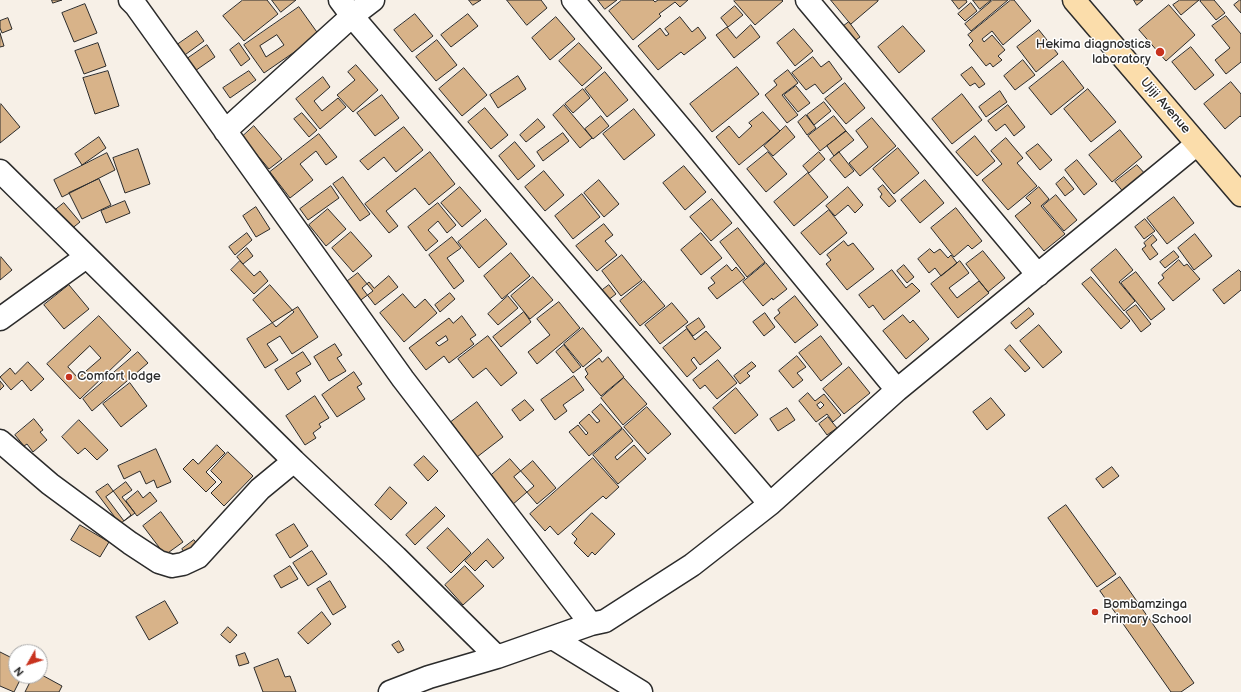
<!DOCTYPE html>
<style>
body{margin:0}
#map{position:relative;width:1241px;height:692px;overflow:hidden;background:#f7f0e7;font-family:"Balsamiq Sans",sans-serif}
canvas{display:block}
.north{position:absolute;left:8px;top:644px;width:40px;height:40px;box-sizing:border-box;background:#fff;border:1px solid #aaa;border-radius:50%;rotate:231deg;font-size:11px;font-weight:700;line-height:16px;text-align:center;color:#2b2b2b}
.north::after{content:'';display:block;margin:auto;width:14px;height:18px;background:#c8321e;clip-path:polygon(50% 0,100% 100%,50% 72%,0 100%)}
</style>
<div id="map">
<canvas width="1241" height="692"></canvas>
<div class="north">N</div>
</div>
<script>
const ctx = document.querySelector('canvas').getContext('2d');
ctx.lineJoin = 'round';
function fillPath(path, color) { ctx.fillStyle = color; ctx.fill(path, 'evenodd'); }
function trace(path, color, width, dash) { ctx.strokeStyle = color; ctx.lineWidth = width; ctx.lineCap = dash ? 'butt' : 'round'; ctx.setLineDash(dash || []); ctx.stroke(path); }
function drawText(font, color, halo, rows, align = 'center') {
  ctx.font = font + ' "Balsamiq Sans",sans-serif'; ctx.lineWidth = 3; ctx.setLineDash([]); ctx.textBaseline = 'middle'; ctx.strokeStyle = halo; ctx.fillStyle = color; for (const [text, x, y, turn = 0] of rows) {
    ctx.save(); ctx.translate(x, y); ctx.rotate((+turn || 0) * Math.PI / 180); ctx.textAlign = isNaN(turn) ? turn : align; if (halo) ctx.strokeText(text, 0, 0); ctx.fillText(text, 0, 0); ctx.restore();
  }
}
const building = new Path2D(`
 M52 0H62L53 3Z
 M243 0H267L278 14 244 41 223 16Z
 M272 0H296L281 12Z
 M469 0H481L473 5Z
 M507 0H541L547 8 527 25Z
 M598 0H617L605 9Z
 M622 0H653L655 2 658 0H688L680 7 675 2 659 14 661 16 633 40 609 11Z
 M735 0H782L783 1 755 25 734 1Z
 M831 0H878V1L851 24Z
 M952 0H966L967 2 959 9Z
 M973 0H991L980 9Z
 M993 0H1008L971 31 965 24Z
 M1011 0H1014L1031 21 1003 45 992 31 982 39 984 42 992 35 1005 50 998 56 1002 60 993 67 990 63 986 66 969 45 973 41 968 35Z
 M1134 0H1143L1137 5Z
 M1180 0H1199L1181 15 1173 5Z
 M1202 0H1214L1225 13 1216 20 1200 1Z
 M1240 0H1241V13L1234 5Z
 M971 3 977 11 965 21 958 14Z
 M85 4 97 33 74 42 62 13Z
 M1169 5 1195 35 1166 61 1139 30Z
 M735 6 743 15 728 27 721 18Z
 M299 7 319 35 264 73 244 45ZM277 35 284 45 266 57 260 46Z
 M415 14 433 36 412 52 394 30Z
 M468 14 478 26 451 47 441 35Z
 M1226 16 1241 34V62L1226 74 1215 60 1230 48 1212 26Z
 M556 17 575 39 550 60 532 38Z
 M680 17 692 32 698 27 706 38 684 55 681 52 658 70 638 46 660 28 666 36 669 34 665 29Z
 M8 18 12 29 2 33 0 28V21Z
 M849 22 860 37 853 42 841 28Z
 M751 25 760 37 734 58 716 35 727 27 736 38Z
 M903 26 925 51 899 73 878 47Z
 M794 29 813 51 795 66 777 43Z
 M1039 30 1058 54 1036 72 1017 47Z
 M197 31 204 41 182 57 174 47Z
 M0 33 4 46 0 47Z
 M437 40 457 65 436 81 416 57Z
 M98 43 106 66 84 74 75 51Z
 M239 43 250 59 241 66 230 50Z
 M579 43 602 68 582 86 559 61Z
 M207 45 215 57 192 73 184 61Z
 M1191 47 1214 75 1195 90 1172 62Z
 M813 57 821 67 829 61 842 79 823 94 815 84 806 90 792 73Z
 M1023 60 1035 75 1015 90 1004 76Z
 M1063 61 1084 88 1051 115 1029 88Z
 M356 65 378 90 353 112 337 95 355 80 348 72Z
 M737 67 759 94 712 132 690 104Z
 M972 67 985 84 979 88 975 83 970 86 961 75Z
 M464 68 487 95 462 116 439 89Z
 M788 70 798 83 782 95 798 115 787 123 765 95 777 85 774 81Z
 M108 71 119 106 95 114 83 78Z
 M249 71 256 80 230 98 223 88Z
 M605 72 628 100 607 117 585 89Z
 M518 76 526 89 498 108 490 95Z
 M323 77 330 87 314 101 322 111 338 98 346 107 320 129 296 99Z
 M1231 82 1241 94V117L1240 116 1225 129 1204 104Z
 M845 83 865 108 846 124 825 99Z
 M796 86 810 103 798 112 784 95Z
 M583 89 590 98 573 113 565 104Z
 M1088 89 1116 122 1091 142 1064 109Z
 M1000 91 1007 102 986 117 979 107Z
 M962 94 982 120 952 144 932 119Z
 M382 95 399 118 375 136 357 113Z
 M824 102 831 111 814 125 807 115Z
 M1 104 20 127 0 143V105Z
 M564 105 592 138 580 148 553 115Z
 M1008 105 1025 127 1014 136 1005 124 996 131 988 121Z
 M485 108 508 135 491 149 468 122Z
 M634 109 655 135 624 160 603 134Z
 M763 112 780 131 739 165 716 137 729 126 739 138 752 126 749 123Z
 M302 113 317 130 309 137 294 119Z
 M806 115 816 128 807 135 798 122Z
 M601 116 609 126 593 139 585 129Z
 M834 116 846 131 820 151 808 136Z
 M872 118 896 146 860 176 849 163 868 147 856 131Z
 M538 119 545 127 526 142 520 135Z
 M254 126 282 159 269 169 242 137Z
 M786 126 795 137 773 156 764 146Z
 M404 127 423 150 396 172 384 157 368 170 360 161Z
 M1120 130 1142 157 1112 182 1089 155Z
 M846 131 854 140 834 156 827 146Z
 M563 133 569 141 543 161 537 152Z
 M319 134 337 157 326 165 316 151 300 164 313 180 290 198 270 172Z
 M975 136 995 161 977 176 956 152Z
 M99 137 106 148 82 165 75 154Z
 M1006 138 1023 158 1017 163 1037 186 1008 210 982 180 1002 164 991 151Z
 M515 142 535 166 518 180 499 156Z
 M1038 144 1052 160 1040 170 1026 153Z
 M898 148 919 173 894 194 873 169Z
 M138 149 150 184 125 193 113 158Z
 M430 152 455 184 429 205 415 188 386 211 398 226 389 233 365 204Z
 M768 152 787 174 766 192 747 169Z
 M819 152 825 159 809 173 803 166Z
 M839 152 854 171 845 178 830 160Z
 M107 153 115 170 62 197 54 180Z
 M1077 160 1097 184 1084 195 1065 170Z
 M1137 165 1147 176 1125 194 1115 182Z
 M684 166 706 192 685 210 663 183Z
 M544 171 564 195 545 211 525 187Z
 M808 173 828 197 794 226 774 202Z
 M343 177 370 214 360 221 333 184Z
 M1064 177 1074 189 1065 196 1056 184Z
 M99 179 111 205 82 219 69 193Z
 M599 180 619 204 604 217 584 193Z
 M925 180 944 203 920 223 901 200Z
 M883 185 896 201 889 207 880 197 882 194 878 189Z
 M331 186 339 198 308 220 300 209Z
 M460 187 481 211 462 227 441 203Z
 M848 187 863 205 855 213 848 205 835 216 826 206Z
 M1039 187 1049 199 1041 206 1065 234 1044 251 1015 216 1031 203 1026 198Z
 M582 194 600 217 573 239 555 216Z
 M1056 195 1077 220 1064 231 1043 206Z
 M1174 197 1194 223 1167 244 1147 218Z
 M712 199 732 223 711 241 690 217Z
 M125 201 130 213 106 223 101 211Z
 M64 203 80 222 70 230 54 211Z
 M438 203 456 225 447 233 438 221 428 230 438 241 426 251 408 227Z
 M256 207 270 229 256 237 243 216Z
 M956 208 982 241 972 249 968 245 954 257 931 228Z
 M328 209 346 229 326 246 309 225Z
 M829 210 847 233 820 255 801 233Z
 M486 219 507 244 479 268 458 242Z
 M1145 219 1155 231 1144 239 1135 227Z
 M604 224 613 235 605 241 617 255 597 271 576 246Z
 M738 228 765 262 747 277 720 242Z
 M351 232 372 256 353 272 332 248Z
 M247 233 252 240 235 255 229 247Z
 M701 233 722 258 701 275 681 250Z
 M1195 234 1212 256 1194 270 1178 248Z
 M1153 235 1157 240 1151 245 1158 254 1150 260 1142 249 1146 246 1144 243Z
 M452 237 461 248 447 258 464 281 454 289 429 255Z
 M844 241 848 246 853 243 874 269 847 290 826 264 831 260 827 255Z
 M247 248 253 256 243 264 237 257Z
 M930 249 934 253 940 249 948 258 951 255 957 263 941 276 935 268 929 273 918 259Z
 M1116 249 1133 270 1119 282 1135 301 1124 311 1091 270Z
 M983 251 1005 278 988 292 966 264Z
 M1174 251 1179 257 1165 268 1160 262Z
 M511 253 530 276 502 299 484 276Z
 M622 255 642 280 621 296 602 271Z
 M1 257 12 270 0 280V258Z
 M1179 260 1184 266 1187 264 1200 279 1173 301 1158 283 1164 278 1162 275Z
 M240 261 254 276 260 271 268 281 254 294 231 270Z
 M960 261 969 273 949 288 957 298 979 281 989 293 958 318 931 284Z
 M766 263 787 289 773 300 772 298 763 306 743 282Z
 M727 265 732 271 736 267 745 278 717 299 708 288 715 283 711 278Z
 M904 265 914 277 907 283 897 271Z
 M892 270 906 288 912 283 920 291 884 320 873 305 869 308 859 295Z
 M1239 270 1241 272V290L1224 304 1213 290Z
 M1136 272 1165 309 1151 320 1121 283Z
 M358 273 373 291 354 305 340 287Z
 M389 276 398 287 375 305 362 288 369 282 374 288Z
 M533 277 553 300 530 319 511 296Z
 M1091 277 1130 321 1121 329 1082 284Z
 M644 281 665 306 640 326 620 301Z
 M69 285 89 309 64 329 44 305Z
 M270 285 294 312 276 327 253 300Z
 M609 285 616 294 603 304 596 295Z
 M450 293 455 299 440 312 435 305Z
 M403 294 415 308 425 299 437 313 404 342 380 313Z
 M508 296 518 308 498 325 488 314Z
 M795 296 818 325 795 343 774 318 780 313 778 310Z
 M559 302 580 328 537 364 528 352 550 335 537 319Z
 M672 303 688 322 660 344 645 325Z
 M1136 305 1151 324 1141 332 1126 312Z
 M298 307 318 337 292 354 280 336 267 344 278 360 265 368 247 339Z
 M1029 308 1034 314 1016 329 1011 323Z
 M524 312 531 322 501 347 493 337Z
 M765 313 775 327 764 336 753 322Z
 M903 315 910 323 913 320 929 339 906 359 883 331Z
 M99 316 131 350 80 399 47 364ZM90 346 101 358 78 378 68 367Z
 M462 316 476 335 470 339 474 344 449 363 444 356 426 370 409 348 449 318 453 323ZM446 336 448 340 439 346 436 343Z
 M699 318 705 327 693 336 686 327Z
 M1039 325 1062 352 1043 368 1020 341Z
 M583 328 602 351 583 367 564 344Z
 M687 329 695 340 706 331 721 348 700 365 694 357 691 360 697 368 687 377 663 348Z
 M488 336 517 373 501 386 486 368 473 378 458 359Z
 M821 336 842 364 821 381 799 353Z
 M335 344 342 355 337 358 346 371 329 381 314 357Z
 M564 345 581 367 573 373 556 352Z
 M1010 345 1030 368 1025 372 1005 350Z
 M138 352 148 363 92 411 83 399Z
 M303 352 311 364 296 373 301 381 288 390 275 370Z
 M797 356 806 367 797 373 803 380 793 388 779 371Z
 M608 357 624 377 601 396 585 377 588 374 585 369 599 358 602 362Z
 M718 360 737 383 717 399 705 385 700 389 693 380Z
 M28 362 44 379 31 391 22 380 11 390 0 377 10 368 15 374Z
 M752 362 756 366 747 373 750 376 740 384 734 376Z
 M849 367 870 393 844 414 823 389Z
 M354 372 362 384 357 387 365 399 337 417 322 395Z
 M574 376 584 390 563 405 567 411 555 420 541 400Z
 M624 378 647 404 623 425 601 398Z
 M0 381 4 386 0 390Z
 M130 383 147 406 121 427 103 404Z
 M736 388 758 415 735 434 713 408Z
 M808 393 815 401 824 394 841 415 833 422 827 414 816 422 799 401ZM821 402 824 405 820 409 817 405Z
 M315 396 329 418 319 424 321 427 313 433 316 438 305 445 286 416Z
 M991 398 1005 415 987 430 973 412Z
 M525 400 534 410 520 421 512 410Z
 M477 402 503 437 477 457 451 422Z
 M601 404 622 428 589 456 569 432 578 425 586 435 588 433 579 423 589 414 597 423 600 421 592 412Z
 M647 407 671 434 648 454 624 427Z
 M787 408 795 420 778 431 770 419Z
 M828 417 837 428 827 435 819 424Z
 M34 419 43 430 40 432 47 440 33 452 27 444 24 446 15 435Z
 M79 420 108 450 97 460 85 448 78 454 62 437Z
 M623 429 633 441 615 457 617 460 634 445 646 459 618 484 593 455Z
 M217 445 225 453 206 472 216 482 206 492 183 469 193 459 198 464Z
 M156 449 171 482 157 488 154 480 146 484 140 471 124 479 118 466Z
 M228 452 253 476 224 506 211 493 222 482 211 471Z
 M424 456 438 471 428 481 414 465Z
 M593 458 619 487 606 499 603 496 558 535 550 526 545 531 530 514Z
 M510 459 534 486 512 505 488 478Z
 M533 461 556 488 537 504 514 477Z
 M1112 467 1119 476 1103 488 1096 479Z
 M126 482 132 490 122 497 135 513 124 521 106 497Z
 M108 484 131 515 120 524 96 492Z
 M390 487 407 503 391 520 375 505Z
 M138 491 143 498 150 492 157 501 137 516 126 501Z
 M1066 505 1116 574 1097 587 1048 518Z
 M436 507 445 516 415 545 406 535Z
 M161 512 183 542 165 555 143 526Z
 M592 513 615 534 595 555 592 552 588 557 574 543 577 539 572 534Z
 M294 524 308 546 290 558 276 535Z
 M80 525 109 542 100 557 71 540Z
 M448 528 471 553 451 573 427 548Z
 M488 539 504 558 493 568 486 560 475 571 465 561Z
 M194 540 198 545 186 555 182 549Z
 M312 551 327 574 308 586 293 563Z
 M290 566 298 579 281 588 274 576Z
 M465 566 484 586 463 605 445 585Z
 M1120 577 1194 683 1181 692H1171L1100 591Z
 M330 581 346 607 333 615 317 589Z
 M165 601 178 623 149 640 136 617Z
 M322 612 331 624 308 644 298 633Z
 M228 627 237 635 230 643 221 635Z
 M399 641 404 650 398 653 392 645Z
 M0 652 16 660V676H22L14 692 0 686Z
 M245 653 249 663 239 666 236 656Z
 M278 659 285 677 290 676 296 692H263L254 668Z
 M40 674 62 686 59 692H25L33 676H40Z`);
fillPath(building, '#d8b389');
trace(building, '#2b2b2b', 1);
const minor = new Path2D(`
 M130 0 136 6 403 379 591 624
 M340 0 352 16 770 504
 M573 0 690 139 897 390
 M807 0 1038 275
 M225 131 352 16 373 0
 M0 171 294 461 396 557 497 657
 M0 319 86 257
 M0 441 50 484 130 543 159 562 172 566 183 564 198 557 260 489 294 461
 M553 638 641 692
 M390 692 429 677 497 657 591 624 605 621 692 565 770 504 897 390 1197 144`);
const trunk = new Path2D(`
 M1074 0 1241 195`);
trace(minor, '#2b2b2b', 25);
trace(trunk, '#2b2b2b', 25);
trace(minor, '#fff', 22);
trace(trunk, '#fbddab', 22);
for (const [x, y, r, color] of [
 [1160,52,5,"#c8321e"],
 [69,377,4,"#c8321e"],
 [1095,612,4,"#c8321e"]
]) { const dot = new Path2D(); dot.arc(x, y, r, 0, 2 * Math.PI); ctx.fillStyle = color; ctx.fill(dot); trace(dot, '#fff', 1.5); }
drawText('13px', '#2b2b2b', '#fff', [
 ["Hekima diagnostics",1151,45,"right"],
 ["laboratory",1151,60,"right"],
 ["Comfort lodge",77,377],
 ["Bombamzinga",1103,605],
 ["Primary School",1103,620]
], 'left');
drawText('13px', '#2b2b2b', '#fff', [
 ["Ujiji Avenue",1165,106,49]
]);
</script>
